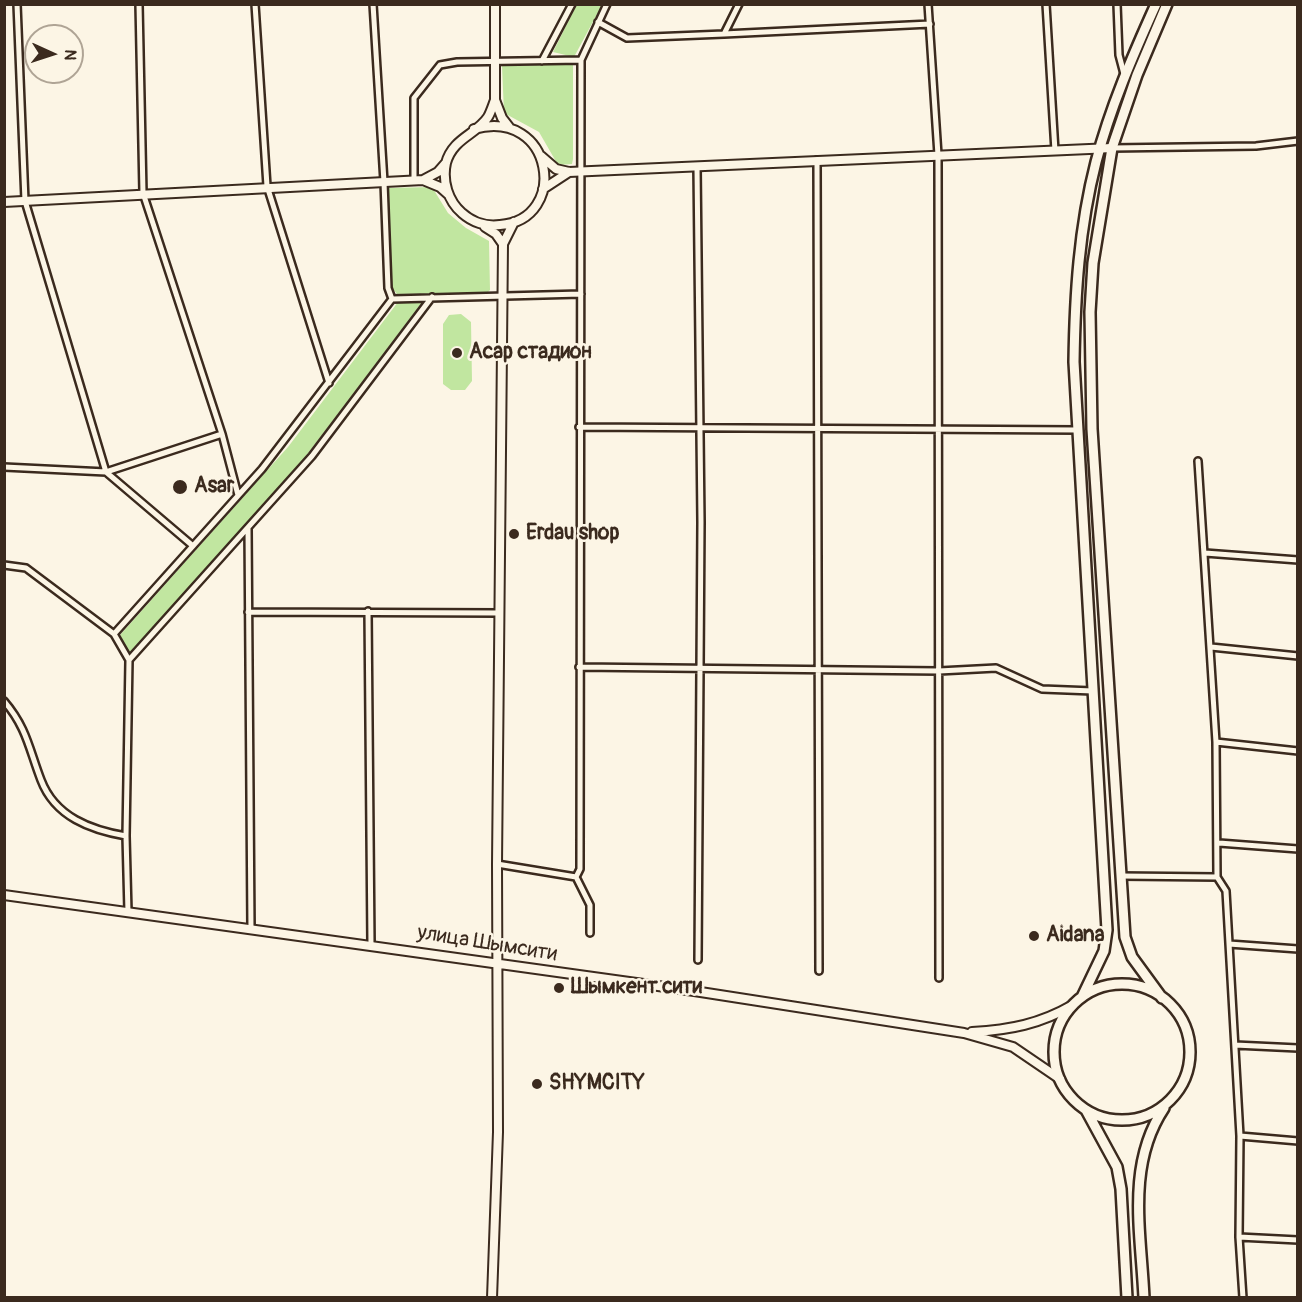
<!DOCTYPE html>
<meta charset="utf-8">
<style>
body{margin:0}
#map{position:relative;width:1302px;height:1302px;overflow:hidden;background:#fcf5e5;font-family:Pangolin,sans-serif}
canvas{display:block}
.frame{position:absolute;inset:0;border:6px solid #3b2a1e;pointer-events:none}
.north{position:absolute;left:24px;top:24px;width:60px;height:60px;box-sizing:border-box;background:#fcf5e5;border:2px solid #afa495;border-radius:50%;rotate:93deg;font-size:16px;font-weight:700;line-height:24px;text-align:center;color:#3b2a1e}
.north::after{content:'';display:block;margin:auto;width:21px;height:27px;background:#3b2a1e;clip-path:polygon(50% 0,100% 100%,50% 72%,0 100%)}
</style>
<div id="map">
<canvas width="1302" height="1302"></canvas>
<div class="frame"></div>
<div class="north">N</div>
</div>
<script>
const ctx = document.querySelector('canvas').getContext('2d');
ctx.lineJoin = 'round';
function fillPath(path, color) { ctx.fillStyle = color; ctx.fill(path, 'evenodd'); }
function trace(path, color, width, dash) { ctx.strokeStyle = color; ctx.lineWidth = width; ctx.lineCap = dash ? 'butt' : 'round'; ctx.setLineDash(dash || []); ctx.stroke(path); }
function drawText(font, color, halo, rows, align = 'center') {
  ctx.font = font + ' Pangolin,sans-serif'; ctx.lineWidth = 5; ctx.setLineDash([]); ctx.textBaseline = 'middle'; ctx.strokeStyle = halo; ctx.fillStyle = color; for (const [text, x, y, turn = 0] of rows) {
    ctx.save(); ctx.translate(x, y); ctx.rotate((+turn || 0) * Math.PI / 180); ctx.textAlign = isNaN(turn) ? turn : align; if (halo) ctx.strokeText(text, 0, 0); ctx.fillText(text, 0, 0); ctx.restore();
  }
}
fillPath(new Path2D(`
 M577 4 602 5 574 57 553 52Z
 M573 64V159L572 164 558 165 539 132 504 113 502 66Z
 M432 187 448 213 466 228 489 241 490 290 487 293 397 294 391 287 387 188Z
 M423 301 300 464 134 650 129 652 120 635 288 447 398 302Z
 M461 314 471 322 472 381 465 390H451L443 384V324L449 315Z`), '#c1e6a0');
const street = new Path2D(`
 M17 4 25 201 106 472 193 546
 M139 4 143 193 222 434 238 495
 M255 4 267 186 329 383
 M373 4 384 182 388 288 392 299
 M928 4 938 155 939 978
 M1046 4 1055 151
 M1117 4 1119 55 1124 74
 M598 22 627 38 724 34 739 4
 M724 34 930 24
 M542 61 572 4
 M1112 148 1256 146 1298 141
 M817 160 819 971
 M697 167 701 522 698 960
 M414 180V98L440 65 457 62 581 60
 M579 427 1078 430
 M1198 461 1216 742 1217 877 1226 891 1240 1136 1239 1237 1243 1298
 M4 467 106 472 222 434
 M248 528 251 930
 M1205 553 1298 560
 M4 565 26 568 114 634 129 660 126 836 128 912
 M368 611 371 945
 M248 612 500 613
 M114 634 262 469 392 299 581 294
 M1211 647 1298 656
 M129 660 312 456 432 297
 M579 667 939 671 996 668 1042 689 1093 691
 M4 701C27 728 29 749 41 780 55 817 91 830 126 836
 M1216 742 1298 751
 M1219 843 1298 849
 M497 864 576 877 580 869 581 60 607 4
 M1120 876 1217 877
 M576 877 590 905V933
 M1229 944 1298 949
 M1235 1045 1298 1048
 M1240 1136 1298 1141
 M1239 1237 1298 1240`);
const secondary = new Path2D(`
 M495 4V100L502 118 509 127
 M474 129C554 107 570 220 500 225 486 227 472 222 462 213 448 201 442 181 446 163 453 138 476 135 488 117 491 112 493 105 495 100
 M541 156 556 169 569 172 1112 148
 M423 180 438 172 445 164
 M543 189 569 172
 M4 202 423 180 440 187 449 195
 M485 227 496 234 503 244
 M4 895 694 991 964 1033 1013 1047 1060 1079
 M972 1032C1010 1030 1040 1024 1073 1005
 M492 1298 498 1132 497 864 503 244 514 222`);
const highway = new Path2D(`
 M1054 1052a68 68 0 1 1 136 0a68 68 0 1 1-136 0Z
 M1082 997 1104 951 1107 930 1074 362C1075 295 1079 228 1096 162 1110 108 1133 55 1156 4
 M1162 998 1132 957 1125 937 1092 429 1090 312 1093 263 1112 148 1137 75 1167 4
 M1086 1110 1117 1167 1121 1189 1127 1298
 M1144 1298C1141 1232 1126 1165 1164 1108`);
trace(street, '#3b2a1e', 10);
trace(secondary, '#3b2a1e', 12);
trace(highway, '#3b2a1e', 14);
trace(street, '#fcf5e5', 5);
trace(secondary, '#fcf5e5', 8);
trace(highway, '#fcf5e5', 9);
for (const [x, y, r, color] of [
 [457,353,6,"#3b2a1e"],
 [180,487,8,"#3b2a1e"],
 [514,534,6,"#3b2a1e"],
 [1034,936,6,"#3b2a1e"],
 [559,988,6,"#3b2a1e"],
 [537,1084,6,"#3b2a1e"]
]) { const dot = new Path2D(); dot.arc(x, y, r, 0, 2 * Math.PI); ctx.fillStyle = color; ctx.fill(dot); trace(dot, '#fcf5e5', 2); }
drawText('bold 21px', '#3b2a1e', '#fcf5e5', [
 ["Асар стадион",469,353],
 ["Asar",194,487],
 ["Erdau shop",526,534],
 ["Aidana",1046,936],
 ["Шымкент сити",571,988],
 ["SHYMCITY",549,1084]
], 'left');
drawText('21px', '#3b2a1e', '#fcf5e5', [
 ["улица Шымсити",487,944,9]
]);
</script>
